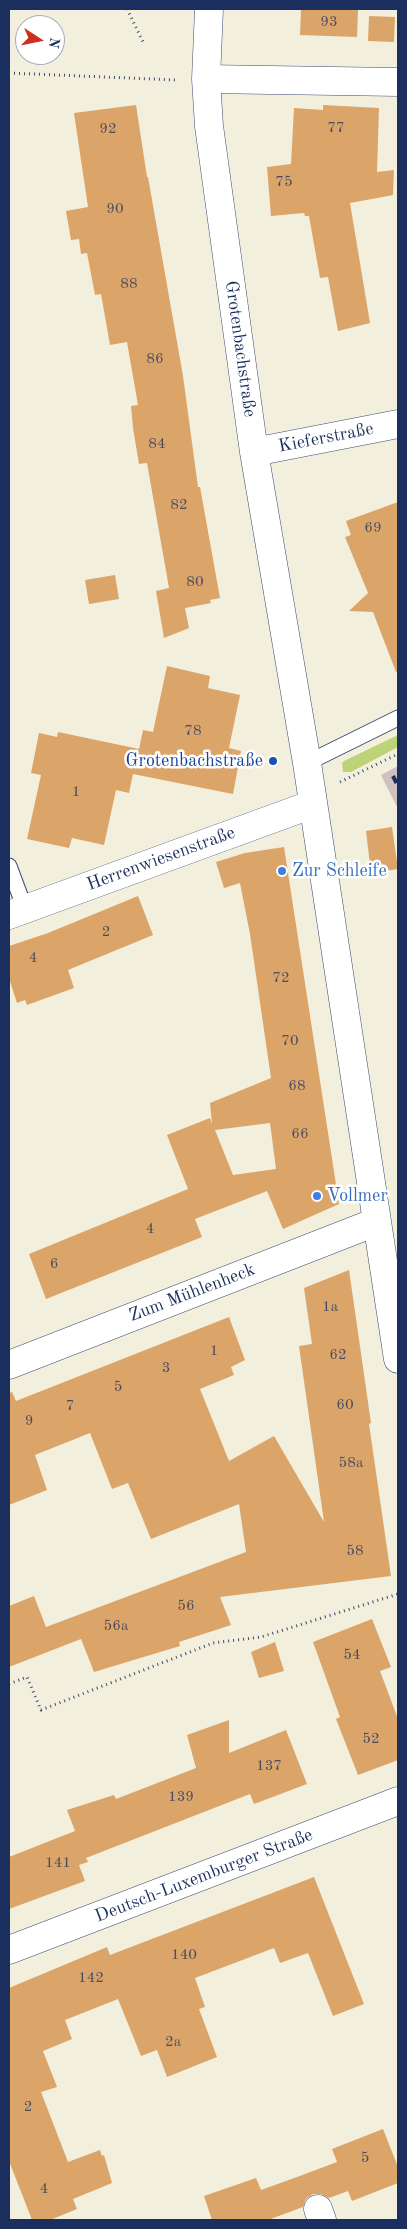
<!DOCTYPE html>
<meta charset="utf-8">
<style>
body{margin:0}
#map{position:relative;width:407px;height:2229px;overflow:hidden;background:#f3efdd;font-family:"Old Standard TT",serif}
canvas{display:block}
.frame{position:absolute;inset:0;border:10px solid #1b2f5e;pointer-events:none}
.north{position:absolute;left:15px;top:15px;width:50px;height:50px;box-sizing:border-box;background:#fff;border:1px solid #a4acbf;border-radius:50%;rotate:101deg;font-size:14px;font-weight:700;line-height:20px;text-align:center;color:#1b2f5e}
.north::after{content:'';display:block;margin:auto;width:18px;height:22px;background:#c8321e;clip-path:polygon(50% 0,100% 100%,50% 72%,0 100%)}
</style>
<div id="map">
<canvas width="407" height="2229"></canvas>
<div class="frame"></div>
<div class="north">N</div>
</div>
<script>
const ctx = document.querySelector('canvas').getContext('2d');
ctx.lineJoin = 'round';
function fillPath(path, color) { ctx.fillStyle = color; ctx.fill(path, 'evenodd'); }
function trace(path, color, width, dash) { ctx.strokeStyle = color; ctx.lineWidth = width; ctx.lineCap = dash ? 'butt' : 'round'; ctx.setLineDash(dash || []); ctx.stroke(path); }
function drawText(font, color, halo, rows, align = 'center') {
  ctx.font = font + ' "Old Standard TT",serif'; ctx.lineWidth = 5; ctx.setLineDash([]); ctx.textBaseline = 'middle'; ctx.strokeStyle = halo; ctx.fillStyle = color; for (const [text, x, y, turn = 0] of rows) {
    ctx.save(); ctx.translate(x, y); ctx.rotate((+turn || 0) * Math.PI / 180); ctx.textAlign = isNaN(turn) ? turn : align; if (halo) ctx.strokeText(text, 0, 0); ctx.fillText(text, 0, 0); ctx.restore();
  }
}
fillPath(new Path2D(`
 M398 766V809L381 775Z`), '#d2bfbf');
fillPath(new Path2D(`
 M398 735V747L351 772H343L342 763 344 761Z`), '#bdd377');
fillPath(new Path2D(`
 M301 9H358L357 37 300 35Z
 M369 16 395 17 394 42 368 41Z
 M136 105 147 177H148L183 376 198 487H200L220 598 210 600 211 603 185 608 189 628 164 638 156 591 169 588 147 463 139 464 133 428 131 406 138 405 127 342 110 345 101 294 95 295 87 253 81 254 79 239 71 240 66 211 88 207 74 113Z
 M323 105 379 108 377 172 394 170 393 195 350 203 370 323 338 331 328 277 320 278 309 216H305L304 213 271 216 267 167 291 164 294 108 323 110Z
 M398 502V672H396L373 612 349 611 368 593 345 537 351 535 346 521Z
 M115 575 119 599 89 604 85 580Z
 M167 666 210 676 208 688 240 695 229 748 241 751 233 794 133 774 129 793 116 790 104 845 72 838 69 848 27 839 41 775 31 773 39 733 57 737 58 732 139 749 143 730 153 732Z
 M392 827 398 869 371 873 366 831Z
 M284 847 339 1204 283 1229 267 1191 195 1219 202 1237 46 1299 29 1254 188 1189 167 1135 210 1118 212 1124 210 1103 271 1078 250 934 240 883 224 888 216 862 245 853ZM270 1123 276 1169 233 1175 215 1130Z
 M138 896 153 935 68 970 74 988 27 1005 25 1000 17 1003 9 978V946L48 933Z
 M349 1270 371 1423 369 1424 391 1576 220 1597 231 1625 179 1642 180 1646 94 1672 81 1639 9 1667V1606L34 1596 46 1627 246 1552 239 1504 151 1539 128 1483 112 1489 90 1433 35 1455 47 1490 9 1505V1393L12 1392 16 1401 229 1317 245 1360 231 1367 234 1375 200 1389 229 1461 274 1436 324 1522 299 1346 312 1344 304 1288Z
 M372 1619 391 1667 380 1671 398 1719V1760L358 1775 336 1719 340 1717 313 1642Z
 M275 1642 284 1671 259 1678 251 1652Z
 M229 1720V1753L286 1730 307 1784 254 1804 250 1794 86 1858 88 1862 79 1865 85 1881 9 1909V1857L75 1831 67 1810 114 1795 116 1799 196 1768 187 1735Z
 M314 1877 364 2004 333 2016 308 1953 280 1963 274 1948 195 1978 205 2007 199 2009 217 2057 167 2077 157 2050 141 2056 118 1999 65 2020 72 2039 43 2051 57 2087 41 2092 68 2162 100 2150 102 2156 104 2155 112 2183 73 2199 77 2209 50 2220H32L9 2161V1988L107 1947 110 1955Z
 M383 2129 398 2167V2183L352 2201 348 2191 329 2198 321 2194H313L306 2199 303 2207 268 2220H212L204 2196 256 2178 261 2190 297 2177 337 2162 332 2149Z`), '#dba469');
const service = new Path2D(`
 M307 763 398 718
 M9 866 25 909`);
const minor = new Path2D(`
 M209 9 206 79 209 126 254 452 307 763 398 1359
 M206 79 398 82
 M254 452 398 424
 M9 915 313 804
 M9 1365 376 1222
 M9 1950 398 1801
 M318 2209 322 2220`);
trace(service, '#3b4c71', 17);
trace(minor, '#3b4c71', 29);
trace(new Path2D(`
 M127 9 144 44
 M9 73 176 80
 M340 782 398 754
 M9 1684 27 1677 41 1710 213 1643 261 1637 398 1594`), '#3b4c71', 3, [1, 4]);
trace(service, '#fff', 15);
trace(minor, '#fff', 28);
trace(new Path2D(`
 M393 776 398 786`), '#1b2f5e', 4, [8, 4]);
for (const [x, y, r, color] of [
 [273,761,5,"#1a4fb4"],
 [282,871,5,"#3f7fe0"],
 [317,1196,5,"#3f7fe0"]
]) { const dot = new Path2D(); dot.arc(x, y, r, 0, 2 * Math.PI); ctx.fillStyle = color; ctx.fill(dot); trace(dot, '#fff', 2); }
drawText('15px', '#4b4c61', null, [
 ["93",329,22],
 ["77",336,128],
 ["92",108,129],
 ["75",284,182],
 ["90",115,209],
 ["88",129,284],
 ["86",155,359],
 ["84",157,444],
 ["82",179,505],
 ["69",373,528],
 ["80",195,582],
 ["78",193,731],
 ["1",76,792],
 ["2",106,932],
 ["4",33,958],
 ["72",281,978],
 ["70",290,1041],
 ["68",297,1086],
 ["66",300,1134],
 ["4",150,1229],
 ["6",54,1264],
 ["1a",330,1307],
 ["1",214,1351],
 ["62",338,1355],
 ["3",166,1368],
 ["5",118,1387],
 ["60",345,1405],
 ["7",70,1406],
 ["9",29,1421],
 ["58a",351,1463],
 ["58",355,1551],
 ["56",186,1606],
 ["56a",116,1626],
 ["54",352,1655],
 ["52",371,1739],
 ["137",269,1766],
 ["139",181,1797],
 ["141",58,1863],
 ["140",184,1955],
 ["142",91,1978],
 ["2a",173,2042],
 ["2",28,2107],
 ["5",365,2158],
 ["4",44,2189]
]);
drawText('18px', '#1b2f5e', '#fff', [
 ["Grotenbachstraße",240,349,82],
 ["Kieferstraße",326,438,-11],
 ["Herrenwiesenstraße",161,859,-20],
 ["Zum Mühlenheck",192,1293,-21],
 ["Deutsch-Luxemburger Straße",204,1876,-21]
]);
drawText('18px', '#164399', '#fff', [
 ["Grotenbachstraße",263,761]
], 'right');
drawText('18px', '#366cbe', '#fff', [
 ["Zur Schleife",292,871],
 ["Vollmer",327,1196]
], 'left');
</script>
